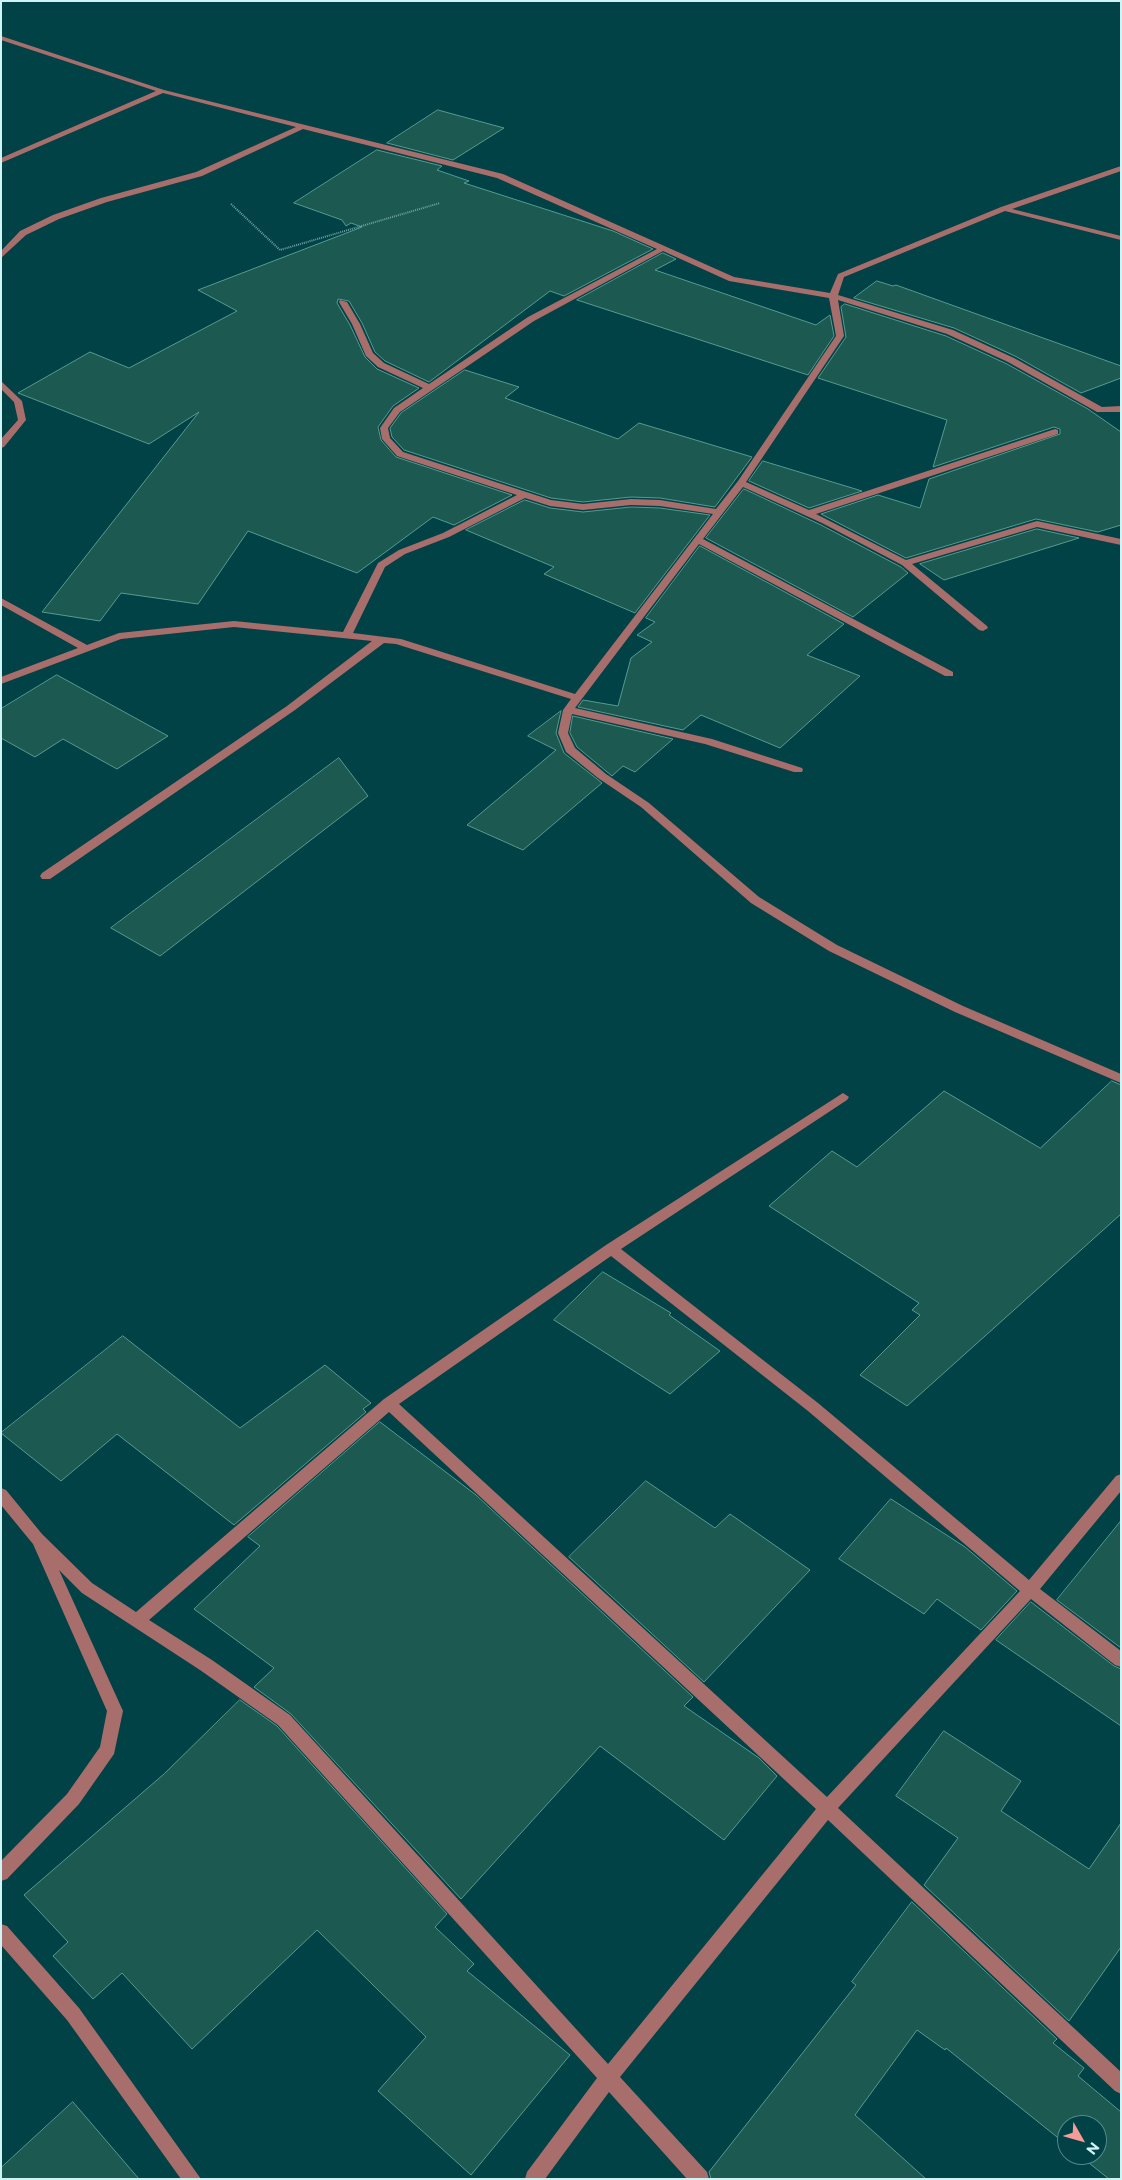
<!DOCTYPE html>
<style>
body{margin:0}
#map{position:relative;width:1122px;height:2180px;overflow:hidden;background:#004246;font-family:Montserrat,sans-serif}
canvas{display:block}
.frame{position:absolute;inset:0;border:2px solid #d0f3f6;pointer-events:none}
.north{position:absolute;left:1057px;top:2115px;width:50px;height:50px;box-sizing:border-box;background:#004246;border:1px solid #53898c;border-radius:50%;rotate:128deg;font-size:14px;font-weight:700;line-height:20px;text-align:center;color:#d0f3f6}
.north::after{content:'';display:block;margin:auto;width:18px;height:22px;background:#f59b98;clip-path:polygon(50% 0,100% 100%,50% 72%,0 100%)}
</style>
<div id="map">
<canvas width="1122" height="2180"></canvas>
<div class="frame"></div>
<div class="north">N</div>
</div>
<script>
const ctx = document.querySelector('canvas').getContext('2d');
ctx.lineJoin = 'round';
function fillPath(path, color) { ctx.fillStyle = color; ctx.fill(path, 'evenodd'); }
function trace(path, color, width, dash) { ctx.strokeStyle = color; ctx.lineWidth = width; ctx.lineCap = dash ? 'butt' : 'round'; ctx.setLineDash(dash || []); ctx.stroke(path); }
const building = new Path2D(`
 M438 110 504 128 453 160 387 143Z
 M377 150 442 166 437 170 469 181 464 183 613 231 653 249 564 296 550 291 429 382 385 361 375 352 362 323 349 301 338 299 337 303 350 325 365 357 377 369 419 388 393 406 378 427 381 440 396 457 512 495 454 525 433 517 357 573 248 531 198 604 121 593 100 621 42 612 199 412 149 444 18 393 90 352 129 368 237 311 198 290 362 227 351 223 346 226 342 220 294 203Z
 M663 253 676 259 655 270 816 325 830 315 834 336 808 375 577 300Z
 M877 281 893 286 896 285 1121 366V378L1081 393 1015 356 954 328 854 298Z
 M845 304 946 336 1007 364 1088 409 1121 432V525L1098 532 1036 519 906 558 821 514 878 495 920 508 929 479 1060 434V429L1054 427 933 467 947 420 818 378 846 337 841 307Z
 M465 370 519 387 505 398 618 439 639 423 752 457 715 507 660 498 631 497 583 502 551 498 404 450 392 437 390 428 401 413Z
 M763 461 862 491 809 508 749 481Z
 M744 489 821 525 901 567 908 573 853 617 706 538Z
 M525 500 550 508 583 512 631 507 660 508 710 515 635 613 544 574 554 567 466 530Z
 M1037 529 1079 538 944 580 920 564Z
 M700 546 844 624 807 655 860 676 780 748 701 715 683 730 578 707 583 700 618 706 631 658 652 642 637 635 655 622 646 618Z
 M57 675 168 736 117 769 63 739 35 757 1 738V709Z
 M561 711 556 733 564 753 602 783 523 850 467 825 556 750 528 736Z
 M573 716 673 739 635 772 623 766 612 776 577 747 570 733Z
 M339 758 368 796 160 956 111 928Z
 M1112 1081 1121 1085V1214L907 1406 860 1375 920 1315 912 1310 919 1303 769 1206 832 1151 857 1167 944 1091 1040 1148Z
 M603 1272 671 1313 669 1315 720 1351 670 1394 554 1320Z
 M123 1336 240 1428 325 1365 371 1403 363 1409 366 1412 234 1525 117 1434 61 1481 1 1433Z
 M380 1422 476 1495 693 1697 684 1706 759 1758 777 1776 724 1840 600 1746 461 1899 291 1714 254 1687 274 1668 194 1609 260 1546 248 1537Z
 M646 1481 715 1528 730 1514 810 1570 704 1682 569 1557Z
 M891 1499 965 1547 1017 1591 981 1630 937 1599 924 1614 839 1559Z
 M1121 1521V1648L1057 1600Z
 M1031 1602 1114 1666 1121 1669V1726L996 1640Z
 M240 1700 277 1726 447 1914 435 1927 474 1964 467 1971 570 2055 471 2175 378 2091 426 2037 317 1930 192 2049 122 1973 93 1999 53 1956 68 1942 24 1895 164 1774Z
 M944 1731 1021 1781 1001 1811 1089 1869 1121 1823V1947L1069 2021 924 1885 958 1838 896 1796Z
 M912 1902 1057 2039 1053 2043 1084 2068 1078 2076 1121 2112V2179H1109L1079 2155H1097V2125H1067V2145L946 2048 945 2050 917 2030 855 2115 926 2179H711L709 2172 856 1985 852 1982Z
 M73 2102 139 2179H1V2168Z`);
fillPath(building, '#1b5951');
trace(building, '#559b90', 1);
trace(new Path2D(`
 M231 204 280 250 440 203`), '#70a2a5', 2, [1, 1]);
fillPath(new Path2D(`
 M1 36 164 90 503 174 734 277 830 293 838 274 1001 207 1121 166V171L1012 209 1121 236V240L1005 211 844 277 838 295 953 330 1014 358 1102 407 1121 406V412H1097L1008 362 947 334 838 300 844 336 746 482 809 510 1055 429 1058 430V434L816 514 906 560 1037 521 1121 539V545L1037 527 912 564 987 626 988 628 983 631 979 630 902 565 822 523 743 487 703 539 953 672V676H945L699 544 575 708 712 739 802 768 803 770 802 772H794L705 744 572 714 568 733 575 748 606 774 649 803 759 897 837 945 963 1006 1121 1074V1083L955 1012 829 951 751 903 641 807 598 778 566 752 558 733 563 710 571 699 396 644 384 643 295 710 50 879H42L40 876 42 873 287 706 372 641 234 627 121 639 1 684V677L78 648 1 605V598L87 645 119 633 234 621 343 632 378 563 399 550 443 533 517 495 397 456 382 439 380 428 394 408 423 388 378 367 366 356 352 324 339 302 340 300 347 302 360 324 373 353 384 363 429 384 528 317 657 249 497 178 303 129 202 176 107 202 59 219 26 235 1 258V251L20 231 53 215 101 198 196 172 296 127 163 93 1 163V158L156 91 1 40ZM663 251 729 281 829 298 836 336 738 481 716 509 660 500 631 499 583 504 551 500 403 452 390 438 388 428 400 412 534 321ZM525 498 550 506 583 510 631 505 660 506 713 514 575 694 401 639 353 633 385 567 405 554 449 537Z
 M1 381 22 401 26 420 4 447 1 448V439L18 420 14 402 1 389Z
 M843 1093 849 1097 847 1100 621 1249 818 1403 1029 1580 1116 1476 1121 1474V1491L1040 1589 1121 1651V1667L1115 1665 1031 1599 838 1808 1121 2072V2094L1115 2091 828 1820 620 2077 707 2172 709 2179H687L609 2092 545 2179H525L527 2172 597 2078 278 1725 200 1670 82 1593 59 1570 123 1711 114 1754 79 1804 7 1879 1 1881V1861L67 1794 100 1747 107 1711 33 1544 1 1505V1488L6 1490 42 1534 92 1583 136 1612 384 1399 606 1245ZM611 1256 808 1411 1020 1591 827 1797 399 1404ZM389 1412 816 1809 608 2064 290 1715 212 1660 149 1620Z
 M1 1924 7 1926 79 2008 201 2179H181L67 2020 1 1945Z`), '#a76e6c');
</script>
